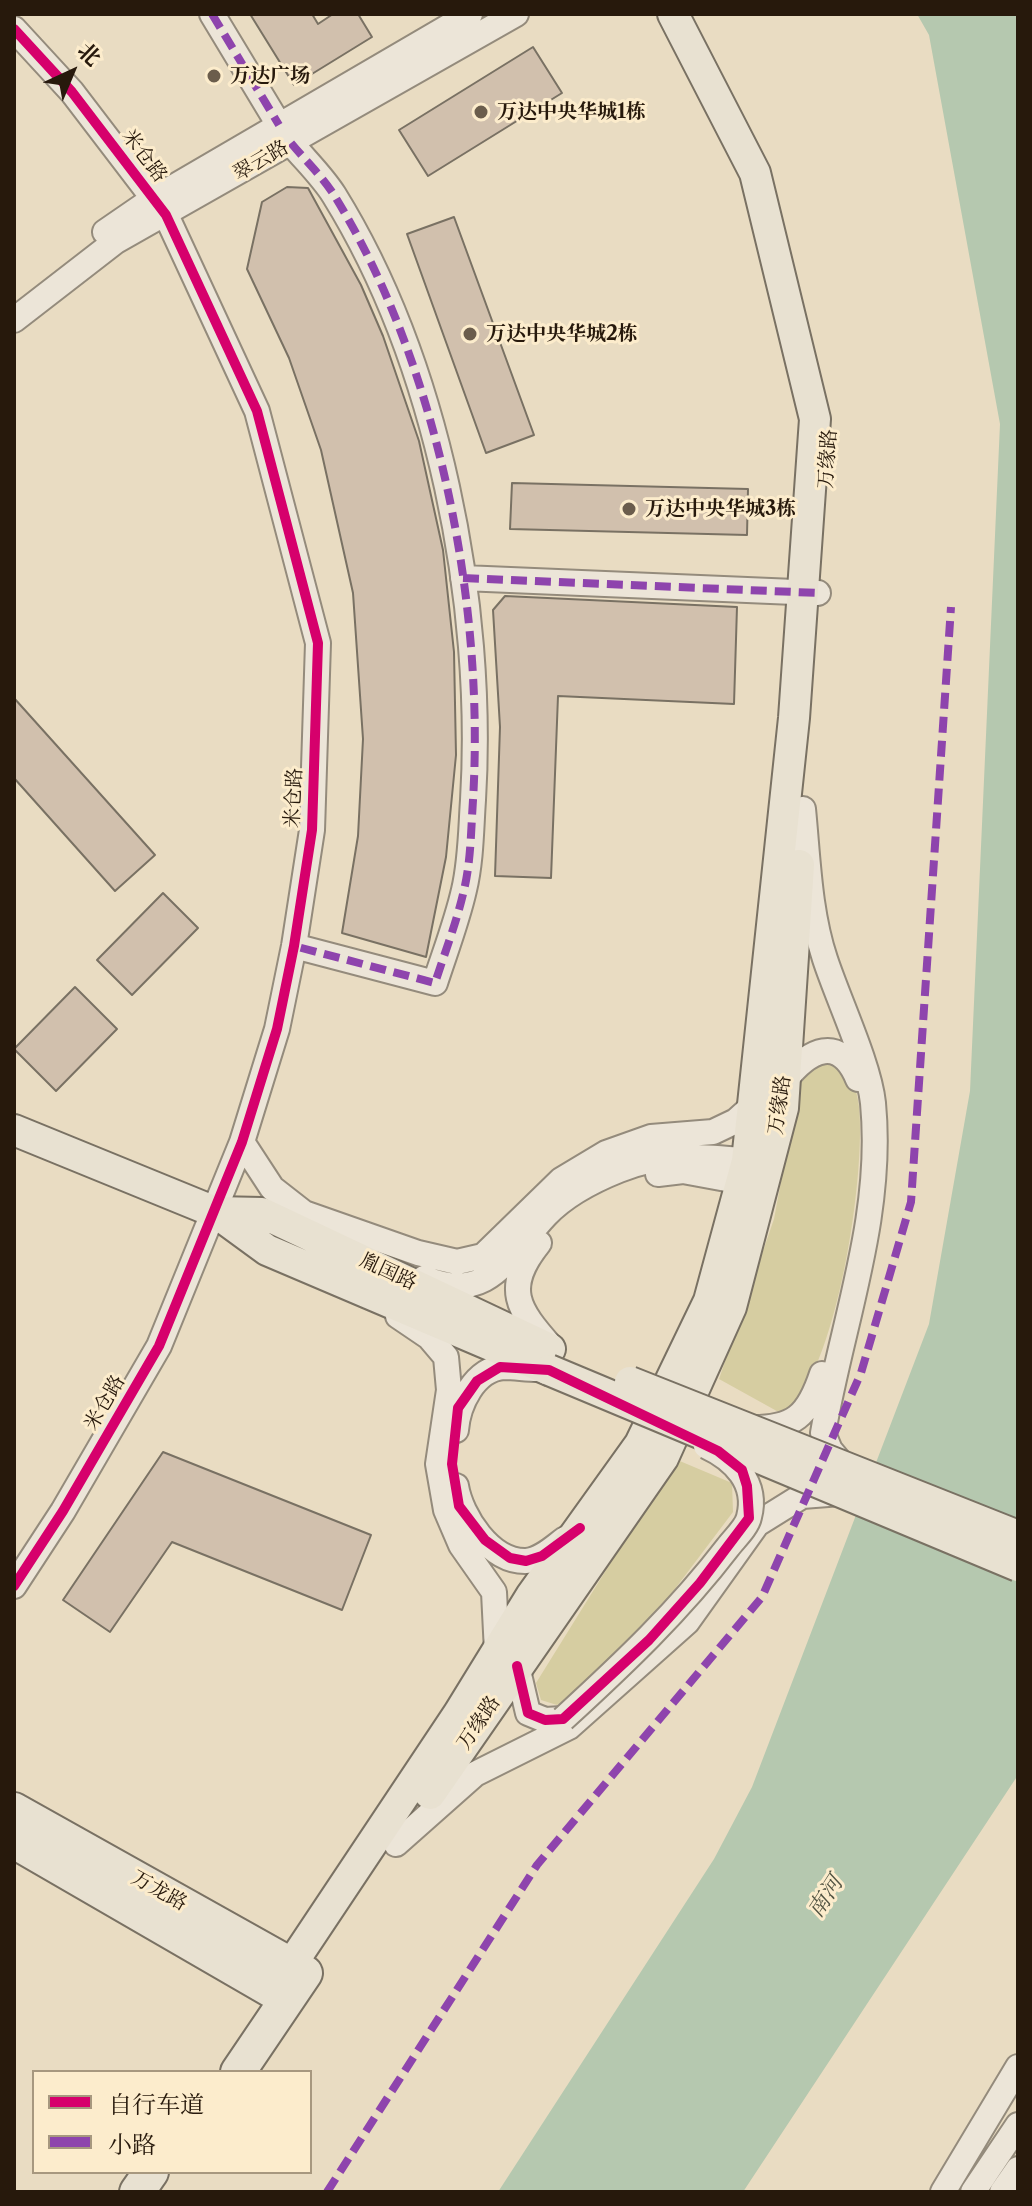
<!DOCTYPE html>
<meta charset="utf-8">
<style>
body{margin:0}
#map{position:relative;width:1032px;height:2206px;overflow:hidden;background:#e9dcc2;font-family:"Libre Caslon Text","Noto Serif SC",serif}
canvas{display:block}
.frame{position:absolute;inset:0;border:16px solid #27190c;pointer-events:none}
.legend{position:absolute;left:32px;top:2070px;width:280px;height:104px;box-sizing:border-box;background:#fceccc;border:2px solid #a7987f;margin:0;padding:10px 14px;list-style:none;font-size:24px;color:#27190c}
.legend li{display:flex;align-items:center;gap:16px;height:40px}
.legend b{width:40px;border:2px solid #a7987f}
.north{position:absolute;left:32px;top:32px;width:80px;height:80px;-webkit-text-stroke:6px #fceccc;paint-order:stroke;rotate:44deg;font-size:22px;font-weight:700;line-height:32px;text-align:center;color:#27190c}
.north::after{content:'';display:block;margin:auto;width:28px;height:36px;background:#27190c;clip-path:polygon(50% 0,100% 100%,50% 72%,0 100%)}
</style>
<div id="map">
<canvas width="1032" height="2206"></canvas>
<div class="frame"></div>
<ul class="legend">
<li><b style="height:10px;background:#d6006c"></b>自行车道</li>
<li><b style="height:10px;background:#8e44ad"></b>小路</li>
</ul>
<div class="north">北</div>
</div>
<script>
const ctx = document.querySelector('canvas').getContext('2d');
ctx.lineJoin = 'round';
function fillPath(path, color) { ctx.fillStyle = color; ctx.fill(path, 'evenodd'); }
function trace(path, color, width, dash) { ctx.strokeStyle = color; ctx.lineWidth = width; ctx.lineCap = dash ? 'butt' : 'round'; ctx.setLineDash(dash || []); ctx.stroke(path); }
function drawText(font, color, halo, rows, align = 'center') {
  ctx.font = font + ' "Libre Caslon Text","Noto Serif SC",serif'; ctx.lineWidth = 6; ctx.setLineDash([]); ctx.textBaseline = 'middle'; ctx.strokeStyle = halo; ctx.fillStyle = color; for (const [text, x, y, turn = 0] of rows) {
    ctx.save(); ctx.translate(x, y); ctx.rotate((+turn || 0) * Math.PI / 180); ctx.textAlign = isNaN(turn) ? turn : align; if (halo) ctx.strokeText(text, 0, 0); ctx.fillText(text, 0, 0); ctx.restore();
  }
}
fillPath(new Path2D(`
 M831 1060 850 1071C853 1083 858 1095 859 1107 866 1174 837 1373 784 1415L719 1379 774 1219 800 1080 812 1063Z
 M675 1459 732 1483 733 1512 662 1606 573 1696 557 1705 541 1700 536 1683Z`), '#d6cda1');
fillPath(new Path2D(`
 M917 14H1018V1775L743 2192H498L714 1859 752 1787 929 1324 970 1091 1000 424 929 35Z`), '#b5c8af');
const building = new Path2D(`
 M250 14H312L318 24 333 14H358L372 37 294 85Z
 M533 47 562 93 428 176 399 130Z
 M287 187 308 188 361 285 383 336 419 441 443 550 454 652 456 755 446 857 426 957 342 933 358 836 363 739 353 593 321 450 289 358 247 269 262 202Z
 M454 217 534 435 486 453 407 234Z
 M512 483 748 489 747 535 510 529Z
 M505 596 737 607 734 704 558 696 551 878 495 876 500 727 493 610Z
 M14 698 155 855 115 891 14 778Z
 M163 893 198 928 132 995 97 960Z
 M75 987 117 1029 56 1091 14 1049Z
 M163 1452 371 1535 342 1610 172 1542 110 1632 63 1600Z`);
fillPath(building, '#d1c0ad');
trace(building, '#797163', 2);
const minor = new Path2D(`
 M212 14 279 125
 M14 29 72 92 166 215 257 411 318 643 312 830 294 946 277 1029 242 1142 159 1346 63 1511 14 1586
 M291 143C305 160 322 176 334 195 438 363 485 604 473 800 471 829 471 861 464 890 457 921 445 952 435 983L294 946
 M105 232 153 199 470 14
 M14 320 116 241 516 14
 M463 578 818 593
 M803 809C808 859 809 911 825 959 838 999 869 1064 873 1103 884 1217 842 1323 823 1433L830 1450 845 1468
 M785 1080C809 1050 839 1034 858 1079
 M242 1142 272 1188 304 1213 418 1253 457 1262 483 1256 561 1180 606 1153 651 1137 713 1132 736 1121 756 1103
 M658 1174 683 1171 759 1185
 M539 1243C503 1288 517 1309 552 1348
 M424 1278C490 1305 508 1255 546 1215 565 1195 594 1180 619 1170 666 1150 715 1158 764 1162
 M398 1316 429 1337 446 1357 449 1390 438 1464 446 1510 461 1545 494 1592 497 1652
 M749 1428C794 1429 808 1416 822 1374
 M456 1430C458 1405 474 1369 504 1367 515 1367 526 1369 537 1369
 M456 1486C461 1516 490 1562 526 1561 541 1560 554 1547 565 1539
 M517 1666 528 1713 545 1720 563 1719
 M396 1844 475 1774 569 1727 687 1622 757 1524 802 1496 841 1493
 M943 2192 1018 2067
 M973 2192 1018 2125
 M1002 2192 1018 2169`);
const major = new Path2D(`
 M14 1130 215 1212 267 1250 549 1370
 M215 1212 262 1213 550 1349
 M430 1794 663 1458 731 1307 783 1108 799 865
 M279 1983 459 1713 531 1596 640 1444 709 1301 747 1161 794 718 815 419 755 173 673 14`);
const highway = new Path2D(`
 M14 1810 305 1973 238 2072
 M14 1841 287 1999
 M137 2192 151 2172`);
trace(minor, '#948b7c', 28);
trace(major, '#797163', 34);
trace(highway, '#797163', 38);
trace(minor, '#ece5d8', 24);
trace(major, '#e8e1d1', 30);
trace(highway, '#e8e1d1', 34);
const minorBridge = new Path2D(`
 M563 1719C623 1664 679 1611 728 1547 734 1539 747 1527 749 1517 758 1483 734 1459 706 1446`);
const majorBridge = new Path2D(`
 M549 1370 1018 1566
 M630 1382 1018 1536`);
trace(minorBridge, '#948b7c', 28, []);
trace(majorBridge, '#797163', 34, []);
trace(minorBridge, '#ece5d8', 24);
trace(majorBridge, '#e8e1d1', 30);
trace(new Path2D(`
 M212 14 279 125
 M291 143C305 160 322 176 334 195 438 363 485 604 473 800 471 829 471 861 464 890 457 921 445 952 435 983L294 946
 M463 578 818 593
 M327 2192 537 1865 762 1597 861 1373 911 1202 951 607`), '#8e44ad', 8, [16, 8]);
trace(new Path2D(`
 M14 29 72 92 166 215 257 411 318 643 312 830 294 946 277 1029 242 1142 159 1346 63 1511 14 1586
 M517 1666 528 1713 545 1720 563 1719 649 1640 700 1583 749 1518 747 1486 742 1470 718 1451 549 1370 500 1367 477 1381 458 1408 452 1464 459 1506 485 1540 510 1558 526 1561 542 1556 580 1528`), '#d6006c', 10);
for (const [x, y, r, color] of [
 [214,76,8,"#6b5d4c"],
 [481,112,8,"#6b5d4c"],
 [470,334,8,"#6b5d4c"],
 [629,509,8,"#6b5d4c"]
]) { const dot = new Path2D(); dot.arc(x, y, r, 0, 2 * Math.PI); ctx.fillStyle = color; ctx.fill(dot); trace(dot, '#fceccc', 3); }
drawText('bold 20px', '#27190c', '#fceccc', [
 ["万达广场",230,76],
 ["万达中央华城1栋",497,112],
 ["万达中央华城2栋",486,334],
 ["万达中央华城3栋",645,509]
], 'left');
drawText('20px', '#27190c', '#fceccc', [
 ["米仓路",144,156,53],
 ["翠云路",261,161,-30],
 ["万缘路",828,459,-86],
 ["米仓路",294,798,-87],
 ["万缘路",780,1105,-82],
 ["胤国路",388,1272,25],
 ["米仓路",105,1403,-60],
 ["万缘路",479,1723,-56],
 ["万龙路",159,1891,29]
]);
drawText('italic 22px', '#515342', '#fceccc', [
 ["南河",826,1897,-57]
]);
</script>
